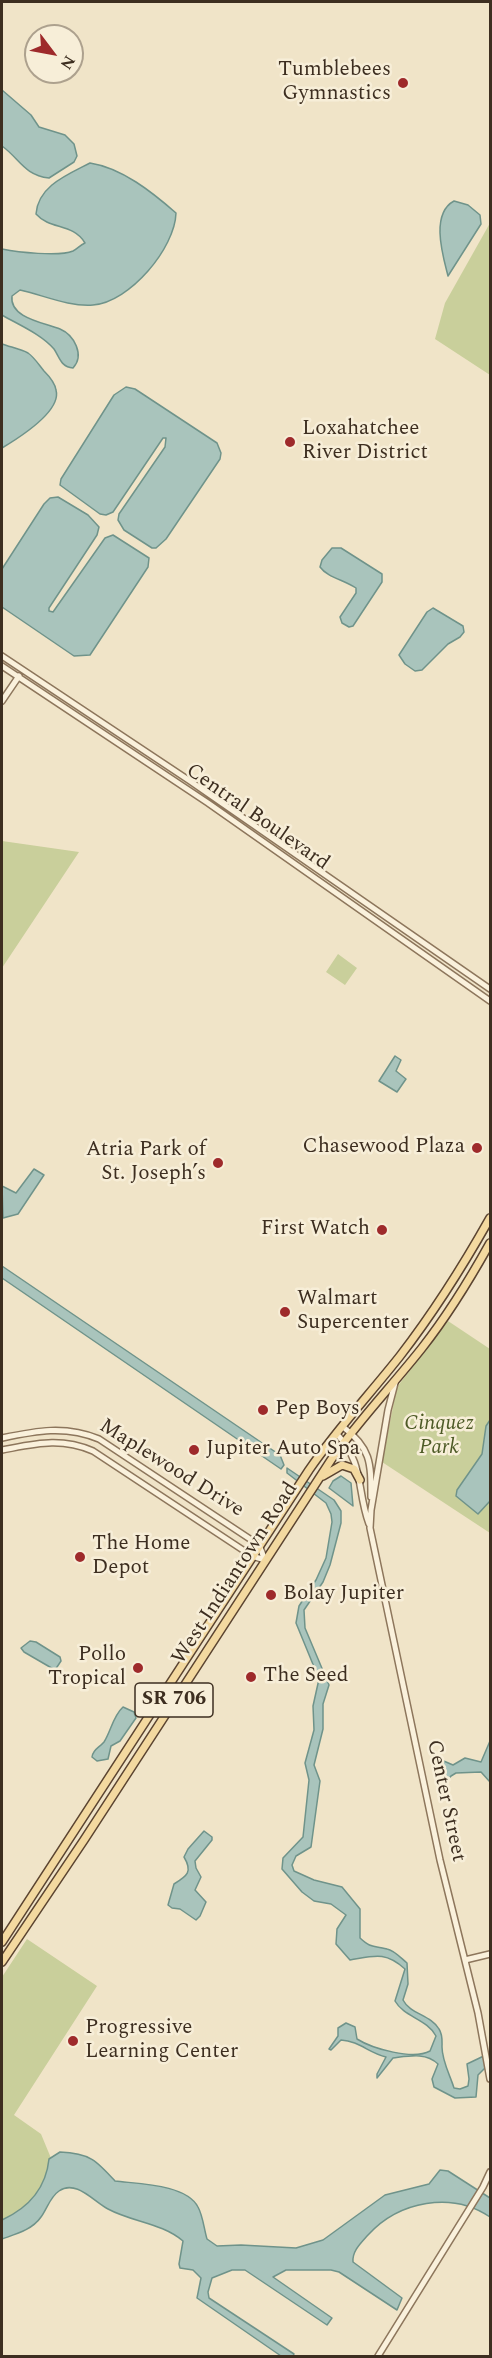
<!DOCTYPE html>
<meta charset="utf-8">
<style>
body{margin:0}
#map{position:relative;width:492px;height:2358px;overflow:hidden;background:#f0e4c8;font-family:Spectral,serif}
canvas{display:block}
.frame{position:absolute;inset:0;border:3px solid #3d2e20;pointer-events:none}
.north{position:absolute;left:24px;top:24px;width:60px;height:60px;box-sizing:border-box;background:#f7eed8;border:2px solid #ada18e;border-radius:50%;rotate:122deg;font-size:16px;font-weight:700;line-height:24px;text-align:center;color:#3d2e20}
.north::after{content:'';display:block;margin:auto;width:21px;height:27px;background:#9e2a2b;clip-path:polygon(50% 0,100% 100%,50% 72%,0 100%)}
</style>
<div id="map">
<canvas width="492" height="2358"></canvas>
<div class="frame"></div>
<div class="north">N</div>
</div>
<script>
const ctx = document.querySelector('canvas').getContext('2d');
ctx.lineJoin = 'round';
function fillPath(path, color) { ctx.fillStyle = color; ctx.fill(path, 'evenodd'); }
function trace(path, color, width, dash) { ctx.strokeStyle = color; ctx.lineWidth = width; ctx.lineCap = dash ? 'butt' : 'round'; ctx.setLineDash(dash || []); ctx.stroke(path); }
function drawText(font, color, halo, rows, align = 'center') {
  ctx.font = font + ' Spectral,serif'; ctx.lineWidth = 5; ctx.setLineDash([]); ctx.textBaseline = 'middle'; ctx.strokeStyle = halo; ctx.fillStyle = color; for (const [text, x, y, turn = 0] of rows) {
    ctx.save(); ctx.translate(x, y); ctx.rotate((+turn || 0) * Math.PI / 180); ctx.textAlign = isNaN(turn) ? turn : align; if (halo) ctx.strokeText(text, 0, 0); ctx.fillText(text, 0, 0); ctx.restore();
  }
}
fillPath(new Path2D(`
 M490 223V375L435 339 445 303Z
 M2 841 79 852 2 968Z
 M338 954 357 968 345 985 326 972Z
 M448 1321 490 1349V1533L382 1462 397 1387Z
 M27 1939 97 1986 14 2115 41 2134 53 2163 45 2185 29 2209 2 2223V1977Z`), '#c9cf9b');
const water = new Path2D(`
 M2 90 31 115 39 127 65 135 74 144 77 156 74 162 49 178C24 175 20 159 2 146Z
 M90 163C122 168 152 192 176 213 175 248 130 302 93 305 69 307 43 295 20 290L12 296C9 318 45 323 60 329 74 335 85 355 73 368 61 367 60 358 54 349 41 334 19 325 2 315V249C17 252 59 257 73 251 77 249 80 245 85 243 73 223 50 230 36 214 38 186 67 175 90 163Z
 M454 201 468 205 480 215 481 224 448 276C443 256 430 214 454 201Z
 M2 344C10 347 21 349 28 353 34 357 39 365 44 371 48 375 55 383 56 390 62 412 17 439 2 448Z
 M126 387 135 389 217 443 221 453 220 459 166 539 156 548H152L124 530 118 520 119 514 165 447 166 438H163L113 512 106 515 100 514 60 485 61 479 114 395Z
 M58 497 88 515 99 527 97 535 49 608V611L53 612 105 538 113 535 149 558 148 567 90 655 74 656 2 607V569L44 504 50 498Z
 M332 548H341L382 574V582L353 626 349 627 342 623 340 617 356 593V588C344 580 327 577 320 567L322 560Z
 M433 608 463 626 464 632 460 637 448 644 422 670 415 671 405 664 399 655 427 612Z
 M395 1056 401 1060 396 1071 406 1079 397 1092 379 1081Z
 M34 1169 44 1175 18 1214 3 1218 2 1186 16 1193Z
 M2 1266 271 1449 280 1455 284 1465 281 1469 2 1278Z
 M490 1420V1501L478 1514 456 1496 457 1490 482 1454 486 1426Z
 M287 1468 334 1500 341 1511V1523L330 1565 323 1582 304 1610 305 1628 329 1685 323 1704V1729L314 1765 320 1781 311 1847 296 1856 292 1865 294 1871 314 1880 342 1887 360 1909V1938C372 1949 373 1945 387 1949 394 1950 402 1959 407 1963L408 1984 403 2000C410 2014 431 2015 439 2029 443 2035 442 2041 442 2047 442 2061 450 2075 454 2088L460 2089 468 2086 469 2079 467 2064 490 2053V2067H486L478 2075 476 2097 455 2098 434 2087 432 2079 438 2064C426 2052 409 2056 393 2058L377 2078V2074L386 2057C369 2053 359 2041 341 2040L331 2050 329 2049 338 2036V2028L346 2023 355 2027 357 2039C373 2049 413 2060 430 2051L436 2036C427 2019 404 2017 395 2001L405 1969C385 1951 374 1956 350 1960L336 1944 337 1929 346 1915 331 1904 314 1901 302 1892 282 1869 283 1858 303 1837 309 1780 305 1763 314 1730 313 1706 319 1679 296 1623 299 1606 316 1580 326 1558 332 1522 331 1514 326 1503 287 1473Z
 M341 1476 351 1483 353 1506 329 1488 333 1481Z
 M30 1641 36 1642 60 1657 61 1661 55 1670 24 1652 21 1648Z
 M123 1707 134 1712 136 1718 120 1741 111 1746 108 1759 97 1761 92 1757C93 1749 99 1748 104 1742 111 1731 113 1716 123 1707Z
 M490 1741V1782L481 1772 456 1773 451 1776 442 1788 439 1786 436 1762 439 1759 453 1765 465 1758 481 1762Z
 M204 1831 212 1837V1840L195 1861 196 1868 201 1877 195 1890 206 1902 200 1916 196 1920 180 1909 172 1908 168 1905 174 1884C187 1876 193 1872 184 1857L188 1849Z
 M60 2152C90 2153 97 2161 115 2181 138 2184 186 2184 198 2207 203 2216 204 2229 207 2239L217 2246 241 2245 296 2248 323 2240 385 2195 429 2184 440 2170 448 2171 490 2198V2217C452 2191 399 2201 368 2235 361 2243 352 2251 353 2262L402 2298 397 2310 339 2272 331 2270H286L273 2277 332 2318 327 2325 245 2270H232L212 2278 208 2292 209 2298 294 2354 293 2356H281L197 2298 201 2278 193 2270 180 2268 179 2264 183 2241C162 2223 132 2222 108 2209 94 2202 76 2179 59 2191 50 2197 47 2209 41 2217 32 2230 16 2234 2 2239V2220C28 2208 46 2188 49 2159Z`);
fillPath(water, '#a9c4bc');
trace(water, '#6f938a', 1.5);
const minor = new Path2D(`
 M2 656 190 781 490 989
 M2 666 208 803 490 1001
 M2 701 19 676
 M395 1383 388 1410 371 1510 370 1528 440 1860 478 2013 490 2079
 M342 1426C371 1448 371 1462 371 1497
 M336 1433C365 1464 356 1488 369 1524
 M2 1438C36 1431 65 1425 99 1439L259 1545 265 1560
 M2 1450C35 1444 60 1437 93 1451L252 1556 265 1560
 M465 1960 490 1954
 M378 2356 483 2187 490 2172`);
const major = new Path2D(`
 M323 1476 342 1465 354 1469 360 1480
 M2 1942 309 1470C337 1429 370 1394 400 1356 434 1312 463 1266 490 1218
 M2 1962 84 1840 331 1460C359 1420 392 1386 422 1348 448 1315 470 1279 490 1243`);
trace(minor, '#8d765c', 8);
trace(major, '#5b4430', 10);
trace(minor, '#faf1dc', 5);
trace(major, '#f3d9a0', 7);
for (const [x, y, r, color] of [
 [403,83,6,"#9e2a2b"],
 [290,442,6,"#9e2a2b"],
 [477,1148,6,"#9e2a2b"],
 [218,1163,6,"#9e2a2b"],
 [382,1230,6,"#9e2a2b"],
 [285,1312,6,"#9e2a2b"],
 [263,1410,6,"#9e2a2b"],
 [194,1450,6,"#9e2a2b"],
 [80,1557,6,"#9e2a2b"],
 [271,1595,6,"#9e2a2b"],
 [138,1668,6,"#9e2a2b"],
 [251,1677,6,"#9e2a2b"],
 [73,2041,6,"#9e2a2b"]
]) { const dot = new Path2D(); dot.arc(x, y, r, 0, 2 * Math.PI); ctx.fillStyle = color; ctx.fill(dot); trace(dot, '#f7eed8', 2); }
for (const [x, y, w] of [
 [174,1700,78]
]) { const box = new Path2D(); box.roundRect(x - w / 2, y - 17, w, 34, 4.5); ctx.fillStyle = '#f7eed8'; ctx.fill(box); trace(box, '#3d2e20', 1.5); }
drawText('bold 20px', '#3d2e20', null, [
 ["SR 706",174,1700]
]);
drawText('21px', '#3d2e20', '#f7eed8', [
 ["Tumblebees",391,71,"right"],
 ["Gymnastics",391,95,"right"],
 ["Loxahatchee",302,430],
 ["River District",302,454],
 ["Chasewood Plaza",465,1148,"right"],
 ["Atria Park of",206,1151,"right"],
 ["St. Joseph’s",206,1175,"right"],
 ["First Watch",370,1230,"right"],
 ["Walmart",297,1300],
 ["Supercenter",297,1324],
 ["Pep Boys",275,1410],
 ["Jupiter Auto Spa",206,1450],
 ["The Home",92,1545],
 ["Depot",92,1569],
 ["Bolay Jupiter",283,1595],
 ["Pollo",126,1656,"right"],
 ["Tropical",126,1680,"right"],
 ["The Seed",263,1677],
 ["Progressive",85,2029],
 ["Learning Center",85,2053]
], 'left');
drawText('21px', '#3d2e20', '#f7eed8', [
 ["Central Boulevard",257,818,35],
 ["Maplewood Drive",171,1469,32],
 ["West Indiantown Road",236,1574,-57],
 ["Center Street",445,1801,78]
]);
drawText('italic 21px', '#4d5a26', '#f7eed8', [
 ["Cinquez",439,1425],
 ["Park",439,1449]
]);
</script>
